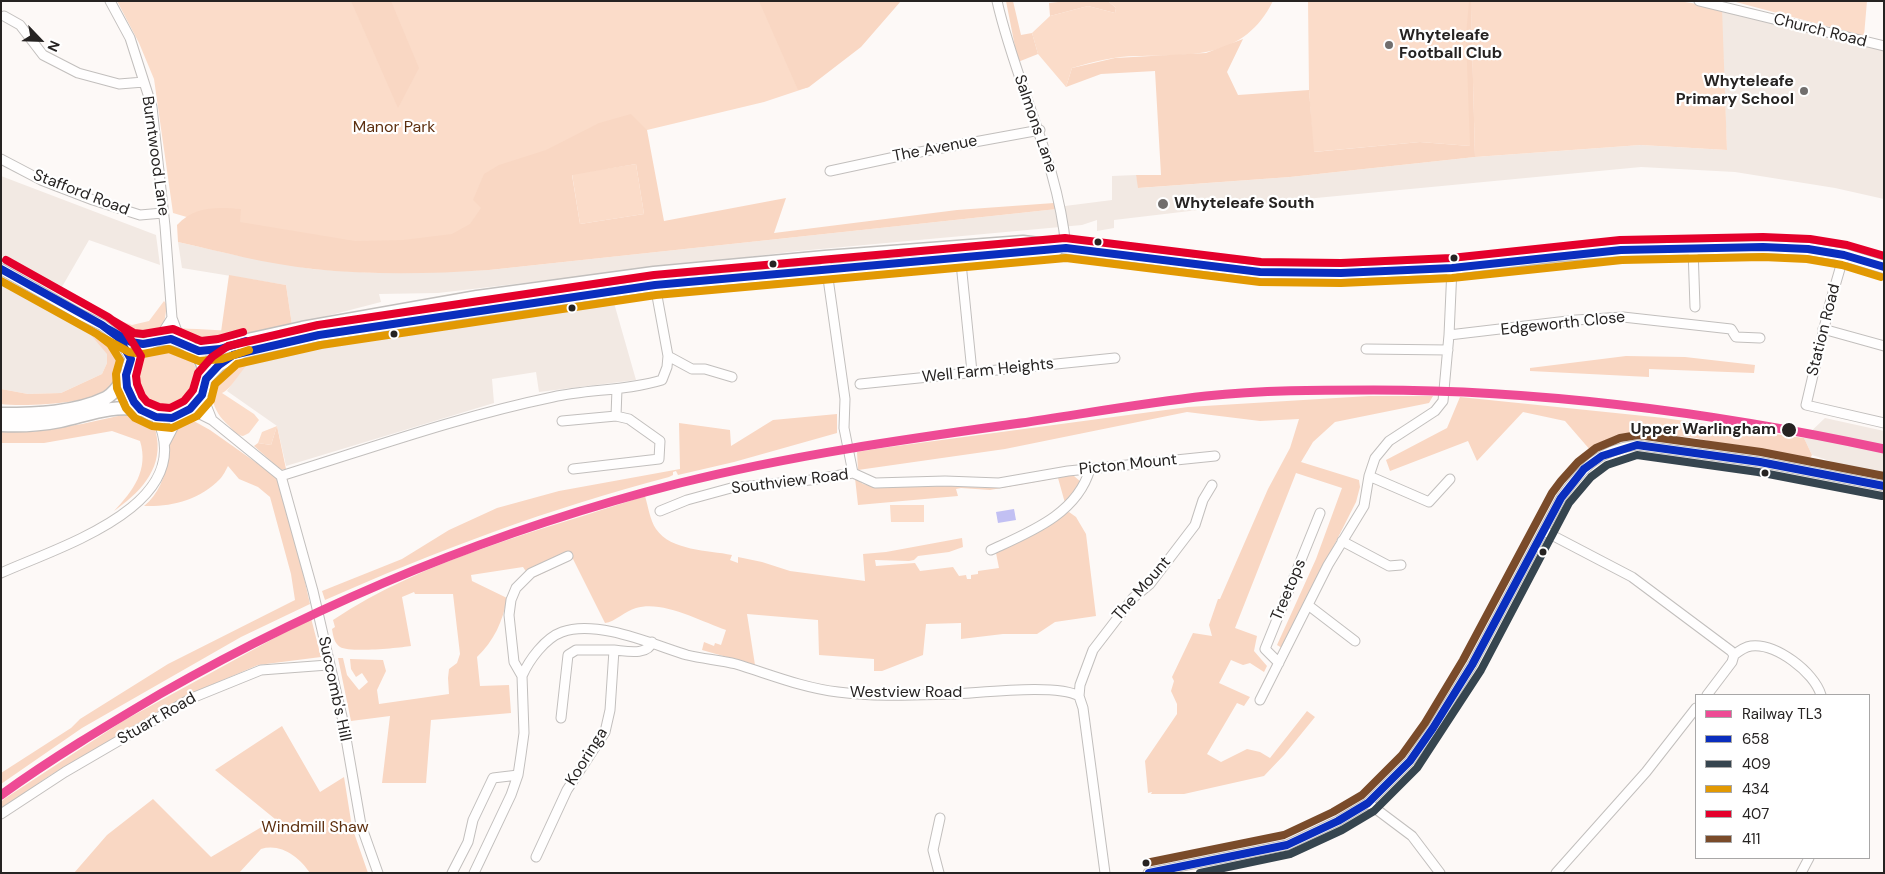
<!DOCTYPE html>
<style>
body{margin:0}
#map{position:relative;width:1885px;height:874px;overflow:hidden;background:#fdf9f7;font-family:"DM Sans",sans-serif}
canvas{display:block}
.frame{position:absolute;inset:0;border:2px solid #262322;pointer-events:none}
.legend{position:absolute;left:1695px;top:694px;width:175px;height:165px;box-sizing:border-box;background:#fff;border:1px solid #a8a7a7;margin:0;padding:6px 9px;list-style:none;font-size:15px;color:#262322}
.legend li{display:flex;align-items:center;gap:10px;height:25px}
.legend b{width:25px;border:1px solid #a8a7a7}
.north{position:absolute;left:15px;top:15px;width:50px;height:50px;-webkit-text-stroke:4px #fff;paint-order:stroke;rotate:114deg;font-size:14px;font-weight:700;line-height:20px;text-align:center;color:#262322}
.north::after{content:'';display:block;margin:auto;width:18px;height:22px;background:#262322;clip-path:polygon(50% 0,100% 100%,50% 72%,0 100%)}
</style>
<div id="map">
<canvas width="1885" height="874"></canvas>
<div class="frame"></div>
<ul class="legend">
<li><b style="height:6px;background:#ee4b95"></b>Railway TL3</li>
<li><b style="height:6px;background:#0a2ebe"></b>658</li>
<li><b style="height:6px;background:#36454f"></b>409</li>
<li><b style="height:6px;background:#e29903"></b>434</li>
<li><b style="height:6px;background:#e4002b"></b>407</li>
<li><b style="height:6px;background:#7a4b2a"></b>411</li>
</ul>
<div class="north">N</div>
</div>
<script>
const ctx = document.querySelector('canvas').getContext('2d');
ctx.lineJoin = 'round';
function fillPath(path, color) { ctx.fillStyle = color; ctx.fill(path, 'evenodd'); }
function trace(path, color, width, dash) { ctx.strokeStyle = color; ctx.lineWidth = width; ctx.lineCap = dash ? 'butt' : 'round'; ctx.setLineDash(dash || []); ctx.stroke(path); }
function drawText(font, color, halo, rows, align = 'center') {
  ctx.font = font + ' "DM Sans",sans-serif'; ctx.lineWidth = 4.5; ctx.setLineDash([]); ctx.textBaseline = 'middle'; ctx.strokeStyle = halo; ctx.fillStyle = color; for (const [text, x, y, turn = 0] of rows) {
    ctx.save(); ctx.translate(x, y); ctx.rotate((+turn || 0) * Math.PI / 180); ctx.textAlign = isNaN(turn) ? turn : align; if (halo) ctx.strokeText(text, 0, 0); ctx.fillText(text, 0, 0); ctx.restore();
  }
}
fillPath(new Path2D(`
 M1721 8 1884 50V199L1835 188 1735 172 1641 167 1232 206 1114 220V228L1097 231V220L1082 225 799 251 438 293 379 294 381 302 292 325 286 285 182 268 178 242 235 255 312 269 376 273 489 270 1057 209 1065 206 1112 200V176L1136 175 1139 188 1290 177 1475 157 1641 145 1727 150Z
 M1 176 156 235 160 265 89 240 59 292 1 255Z
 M1 275 80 322 107 351V363L102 374 61 393 28 394 1 389Z
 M612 296 636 380 539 392 536 372 492 379 494 403 286 466 277 426 227 391 245 365 254 358 280 350 326 341Z
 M1825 418 1884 431V477L1833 465V462L1812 455 1804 438Z`), '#f2e9e3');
fillPath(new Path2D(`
 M117 1H784L803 43 809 87 764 102 647 130 563 171 539 238 379 256 231 230 173 213 154 79 139 43Z
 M1108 1H1273C1244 59 1193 55 1137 56 1115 56 1093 62 1072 68L1066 87 1038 54 1032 33 1050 16 1088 6 1115 13 1116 8Z
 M1308 1H1679L1722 8 1727 150 1641 145 1475 157 1471 8 1470 146 1420 142 1313 152 1309 90Z
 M1732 1H1867L1864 36Z
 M636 164 644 214 580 224 572 174Z
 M164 301 167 305 164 324 154 331 135 338C120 333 110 321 97 313L132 325 149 321Z
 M180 328C201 330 229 329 248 334L214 348 192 340Z
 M132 380a33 33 0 1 1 66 0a33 33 0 1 1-66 0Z
 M250 356 254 358C242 367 233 388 222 393L254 414 259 420 249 433 243 436C236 435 233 430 228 425 213 411 206 392 219 373 225 364 240 360 250 356Z
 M277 426 271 445 258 443 262 432Z
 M890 505H924V522H891Z`), '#fbdcc9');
fillPath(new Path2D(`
 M351 1H391L419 68 398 108Z
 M759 1H901L861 47 809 87 798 90Z
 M1006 1H1013L1021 35 1032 33 1038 54 1018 62Z
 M1067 1H1108L1116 8 1115 13 1088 6 1050 16 1049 3Z
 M1469 1H1471L1475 157 1290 177 1138 188 1136 175H1161L1155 71 1101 74 1066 87 1072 68 1115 58 1206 53 1243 39 1227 72 1238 95 1309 90 1314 152 1420 142 1470 146 1466 36Z
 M631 114 647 130 664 221 786 198 774 233 957 210 1054 203 1057 209 489 270C430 274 371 275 313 269 267 264 222 252 178 242L177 225C195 206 216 207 241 209L240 222 355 241 403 240 452 234 470 224 481 208 473 200 484 174 499 165 546 150 599 123ZM636 164 644 214 580 224 572 175Z
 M229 275 286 285 292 325 248 334 235 331 221 332Z
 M80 322C90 327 105 333 114 340 120 346 121 357 121 365 120 372 118 381 113 387 98 404 23 407 1 404V389L28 394 61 393 102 374 107 363V354Z
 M1626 356 1685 357 1755 365 1754 373 1649 369V377L1530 371V368Z
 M1369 396H1433L1429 403 1335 422 1313 442 1301 462 1359 480 1360 487 1356 502 1282 648 1277 645 1316 559 1342 488 1296 473 1235 628 1257 636 1254 651 1267 666 1264 672 1250 663 1243 665 1231 660 1219 683 1250 697 1244 706 1237 703 1207 754 1221 762 1247 749 1260 752 1270 758 1307 711 1315 717 1284 755 1264 776 1184 794H1151L1152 792 1148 793 1145 761 1177 714V704L1171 691 1174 681 1172 677 1193 633 1212 636 1209 625 1218 599H1220L1268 489 1290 448 1299 419 1260 421 1187 412 1005 449 858 470 857 452 882 448 1188 407Z
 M1460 397 1664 418 1804 438 1812 455 1808 462 1757 453 1696 438 1636 432 1612 437 1591 451 1565 421 1523 412 1477 461 1468 441 1390 471 1386 460 1447 428Z
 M127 414C133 416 143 417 149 421 155 425 156 432 157 438 162 471 138 494 114 511 133 491 149 470 140 441L112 431 44 443H1V432H31L82 424Z
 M837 414V433L734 462 678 475 676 471 673 472V475L669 477C550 508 436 551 325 600L322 591 402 559 449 530 497 508 559 491 680 469 679 423 730 430 731 446 773 420Z
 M192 420 210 430 278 478 295 538 310 604 241 637 82 728 1 784V773L71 728 80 719 168 664 295 600 291 574 270 497 258 487 239 479 228 466C226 470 223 476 220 479 200 500 171 507 144 506 158 495 166 475 168 457 170 447 169 435 178 427 182 424 188 422 192 420Z
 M277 426 286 469 281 470 254 446 258 443 271 445Z
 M1066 475 1074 476 1081 482 1065 503 1058 478 990 490 961 488 956 489 958 496 858 505 855 478 863 484 879 487 949 486 991 488Z
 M645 496C648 506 650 520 656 529 671 551 708 550 732 555L730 560 738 563V557L762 562 790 571 865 581 863 554 886 552 962 538 963 547 949 552 918 556 914 560 909 561 875 560 876 566 915 563 920 571 953 567 959 576 966 575 967 579H971V575L978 574V571L999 568 996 553 998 550 1035 534 1062 515 1069 512 1076 517 1086 534 1096 616 1055 622 1037 634H1003L961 639V623L926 624 923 655 882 671H874V659L819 655 818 620 747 614 755 665 702 650 704 642 714 646 715 643 721 645 726 630C700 621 663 600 636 608 625 611 615 622 605 623L573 559 531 579 523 567 471 575 472 581 507 598C503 621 494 641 477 657L480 686 509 685 511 713 431 720 426 783H382L390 716 351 721 338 658H343L347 675 359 690 368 682 362 673 356 677 351 669 350 659 383 660 386 671 377 690 379 704 449 694 448 678 449 669 457 663 460 654 453 594H415L414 592 402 597 411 646C398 648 350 653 340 647 334 643 333 635 332 629L335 627 333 620C426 558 540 531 645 496Z
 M311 618 321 657 258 665 188 695 49 776 1 810V802L4 799 123 721Z
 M282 726 320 792 344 777 352 827 368 873H310C299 857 281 843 261 849L239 873H74L107 835 153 799 211 857 275 819 215 770Z`), '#f9d7c3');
fillPath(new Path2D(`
 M1014 509 1016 520 998 523 996 512Z`), '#c2c0f3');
const minor = new Path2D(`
 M110 1 130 38 152 107 165 226 172 318 181 342
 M997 1C1016 85 1058 161 1066 248
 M1699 1 1884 46
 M4 16 20 25 43 55 78 73 119 84 144 82
 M1 159 41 180 93 200 140 215 163 213
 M830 171 909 154 1040 130
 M1693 249 1695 307
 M960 253 972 372
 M1844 255 1830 303 1806 405 1884 423
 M826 264 845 399 844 428 853 473
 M1823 329 1884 346
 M1449 335 1576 320 1623 317 1731 329 1736 337 1760 338
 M158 340 172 318
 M1366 349 1448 350
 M668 356 692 369H705L732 377
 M860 384 1115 358
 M202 395 212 420
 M190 409 212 420 281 476 313 591 343 721 361 825 378 873
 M562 421 616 416 617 389
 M165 443 179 416
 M573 469 659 459 660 441 629 419 616 416
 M281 476C371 448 461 416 553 397 589 389 626 391 662 380L667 367 668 356 655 285
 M1369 476 1429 502 1450 479
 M660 511 687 500 731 488 810 480 853 473 875 483 945 481 999 483 1068 471 1215 456
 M1544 531 1632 577 1731 651 1734 655 1732 662 1707 695
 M1342 541 1389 566 1401 565
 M991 550C1030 532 1077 514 1090 469
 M1 573C58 547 201 505 156 417
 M1308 605 1355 641
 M1734 655C1739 651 1744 647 1751 646 1776 643 1814 672 1821 695
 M1279 663 1265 649 1320 513
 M522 676C529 660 545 638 562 632 597 619 654 645 687 655 703 659 720 660 736 664 769 674 803 688 838 692 876 697 913 695 952 694 980 693 1057 683 1079 696L1083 708 1105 873
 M1079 696 1080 685 1093 650 1133 598 1150 584 1195 525 1203 500 1212 485
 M1260 700 1328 565 1364 506 1369 476 1375 458 1389 441 1435 411 1443 401 1449 335 1452 268
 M561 718 568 655 576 650H614
 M1368 803 1412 836 1440 873
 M1 814 65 772 192 698 261 670 328 665
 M536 857 567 790 605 732 610 710 614 650C626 651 648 656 652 642
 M452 873 468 842 473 820 493 778 518 775
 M474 873 511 795 518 775 521 755 524 733 522 676 514 662 509 615 511 600 516 588 531 573 568 556
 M939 873 933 850 940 818
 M1148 873 1287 845 1338 821 1368 803 1410 761 1433 728 1472 665 1561 498C1583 468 1598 450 1637 445L1760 462 1884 486
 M1556 873 1646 772 1696 708
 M1801 873 1809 858`);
const major = new Path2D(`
 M1 269 81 315 102 325 118 337 131 342 147 344
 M119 338 131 359`);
const highway = new Path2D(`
 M127 378a39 39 0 1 1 78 0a39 39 0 1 1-78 0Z
 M193 350 218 349 252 339 302 328 477 297 654 273 825 257 1023 242 1260 272 1341 273 1452 268 1558 255 1621 250 1763 247 1808 249 1844 255 1884 267
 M206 379 219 365 242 352 319 335 482 310 655 285 1056 250
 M1 414C35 414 75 413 106 398 115 393 121 383 126 375
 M1 425C21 426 40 425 60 421 88 415 113 404 141 410`);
trace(minor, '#c2bfbd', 11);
trace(major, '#c2bfbd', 12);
trace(highway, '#c2bfbd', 15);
trace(minor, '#fffefe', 9);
trace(major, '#fffefe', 10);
trace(highway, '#fffefe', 12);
trace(new Path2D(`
 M1 269 102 325 118 337 131 359 126 375 127 387 134 402 141 410 156 417 172 418 190 409 202 395 206 379 219 365 233 355 319 335 655 285 1066 248 1260 272 1341 273 1452 268 1621 250 1763 247 1808 249 1844 255 1884 267
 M106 328 131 342 143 344 171 339 199 351 220 349 246 341
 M1149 873 1287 845 1338 821 1368 803 1410 761 1433 728 1472 665 1561 498 1584 469 1602 456 1637 445 1760 462 1884 486`), '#0a2ebe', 8);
trace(new Path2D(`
 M1200 873 1290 854 1342 830 1374 811 1417 768 1481 670 1569 503 1591 477 1607 465 1637 455 1758 472 1882 496`), '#36454f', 8);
trace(new Path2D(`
 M1 281 97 334 110 344 120 360 116 374 117 388 126 408 135 418 152 426 172 428 197 416 211 400 215 384 237 364 321 345 656 295 1066 258 1260 282 1341 283 1452 278 1622 260 1763 257 1807 259 1842 265 1881 277
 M100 336 129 352 143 354 169 349 199 361 222 359 249 350`), '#e29903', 8);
trace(new Path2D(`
 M6 260 108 317 125 330 141 356 136 376 137 384 142 396 147 402 159 407 170 408 184 401 193 390 198 373 212 357 228 346 318 325 654 275 1065 238 1261 262 1341 263 1451 258 1620 240 1763 237 1810 239 1847 245 1884 256
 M112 320 134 333 143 334 173 329 201 341 218 339 243 332`), '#e4002b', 8);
trace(new Path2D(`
 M1146 863 1284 835 1333 812 1362 795 1402 755 1425 723 1463 660 1552 493 1561 481 1578 462 1596 448 1620 438 1638 435 1761 452 1884 476`), '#7a4b2a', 8);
trace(new Path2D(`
 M1 795C52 758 106 726 160 694 323 601 498 529 680 483 792 455 907 439 1021 423 1082 414 1144 403 1206 396 1262 390 1319 390 1374 390 1546 390 1716 413 1884 449`), '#ee4b95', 9);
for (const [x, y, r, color] of [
 [1389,45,5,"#716e6d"],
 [1804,91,5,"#716e6d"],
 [1163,204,6,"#716e6d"],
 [1098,242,4.5,"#262322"],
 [1454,258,4.5,"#262322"],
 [773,264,4.5,"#262322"],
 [572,308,4.5,"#262322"],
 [394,334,4.5,"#262322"],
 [1789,430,8,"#262322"],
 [1765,473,4.5,"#262322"],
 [1543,552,4.5,"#262322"],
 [1146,863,4.5,"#262322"]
]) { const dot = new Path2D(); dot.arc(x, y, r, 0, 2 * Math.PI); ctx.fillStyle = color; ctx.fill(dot); trace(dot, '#fff', 2); }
drawText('16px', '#262322', '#fff', [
 ["Church Road",1820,31,14],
 ["Salmons Lane",1035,124,71],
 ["The Avenue",935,149,-11],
 ["Burntwood Lane",155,156,82],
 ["Stafford Road",81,193,21],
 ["Edgeworth Close",1563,324,-6],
 ["Station Road",1824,330,-76],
 ["Well Farm Heights",988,371,-6],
 ["Picton Mount",1128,465,-6],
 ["Southview Road",790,482,-7],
 ["The Mount",1142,589,-49],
 ["Treetops",1289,590,-67],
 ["Succomb's Hill",334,689,78],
 ["Westview Road",906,693],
 ["Stuart Road",157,719,-30],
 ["Kooringa",587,757,-58]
]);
drawText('bold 16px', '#262322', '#fff', [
 ["Whyteleafe",1399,36],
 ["Football Club",1399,54],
 ["Whyteleafe",1794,82,"right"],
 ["Primary School",1794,100,"right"],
 ["Whyteleafe South",1174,204]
], 'left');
drawText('16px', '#5d2f0f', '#fff', [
 ["Manor Park",394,128],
 ["Windmill Shaw",315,828]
]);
drawText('bold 16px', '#262322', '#fff', [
 ["Upper Warlingham",1776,430]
], 'right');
</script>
